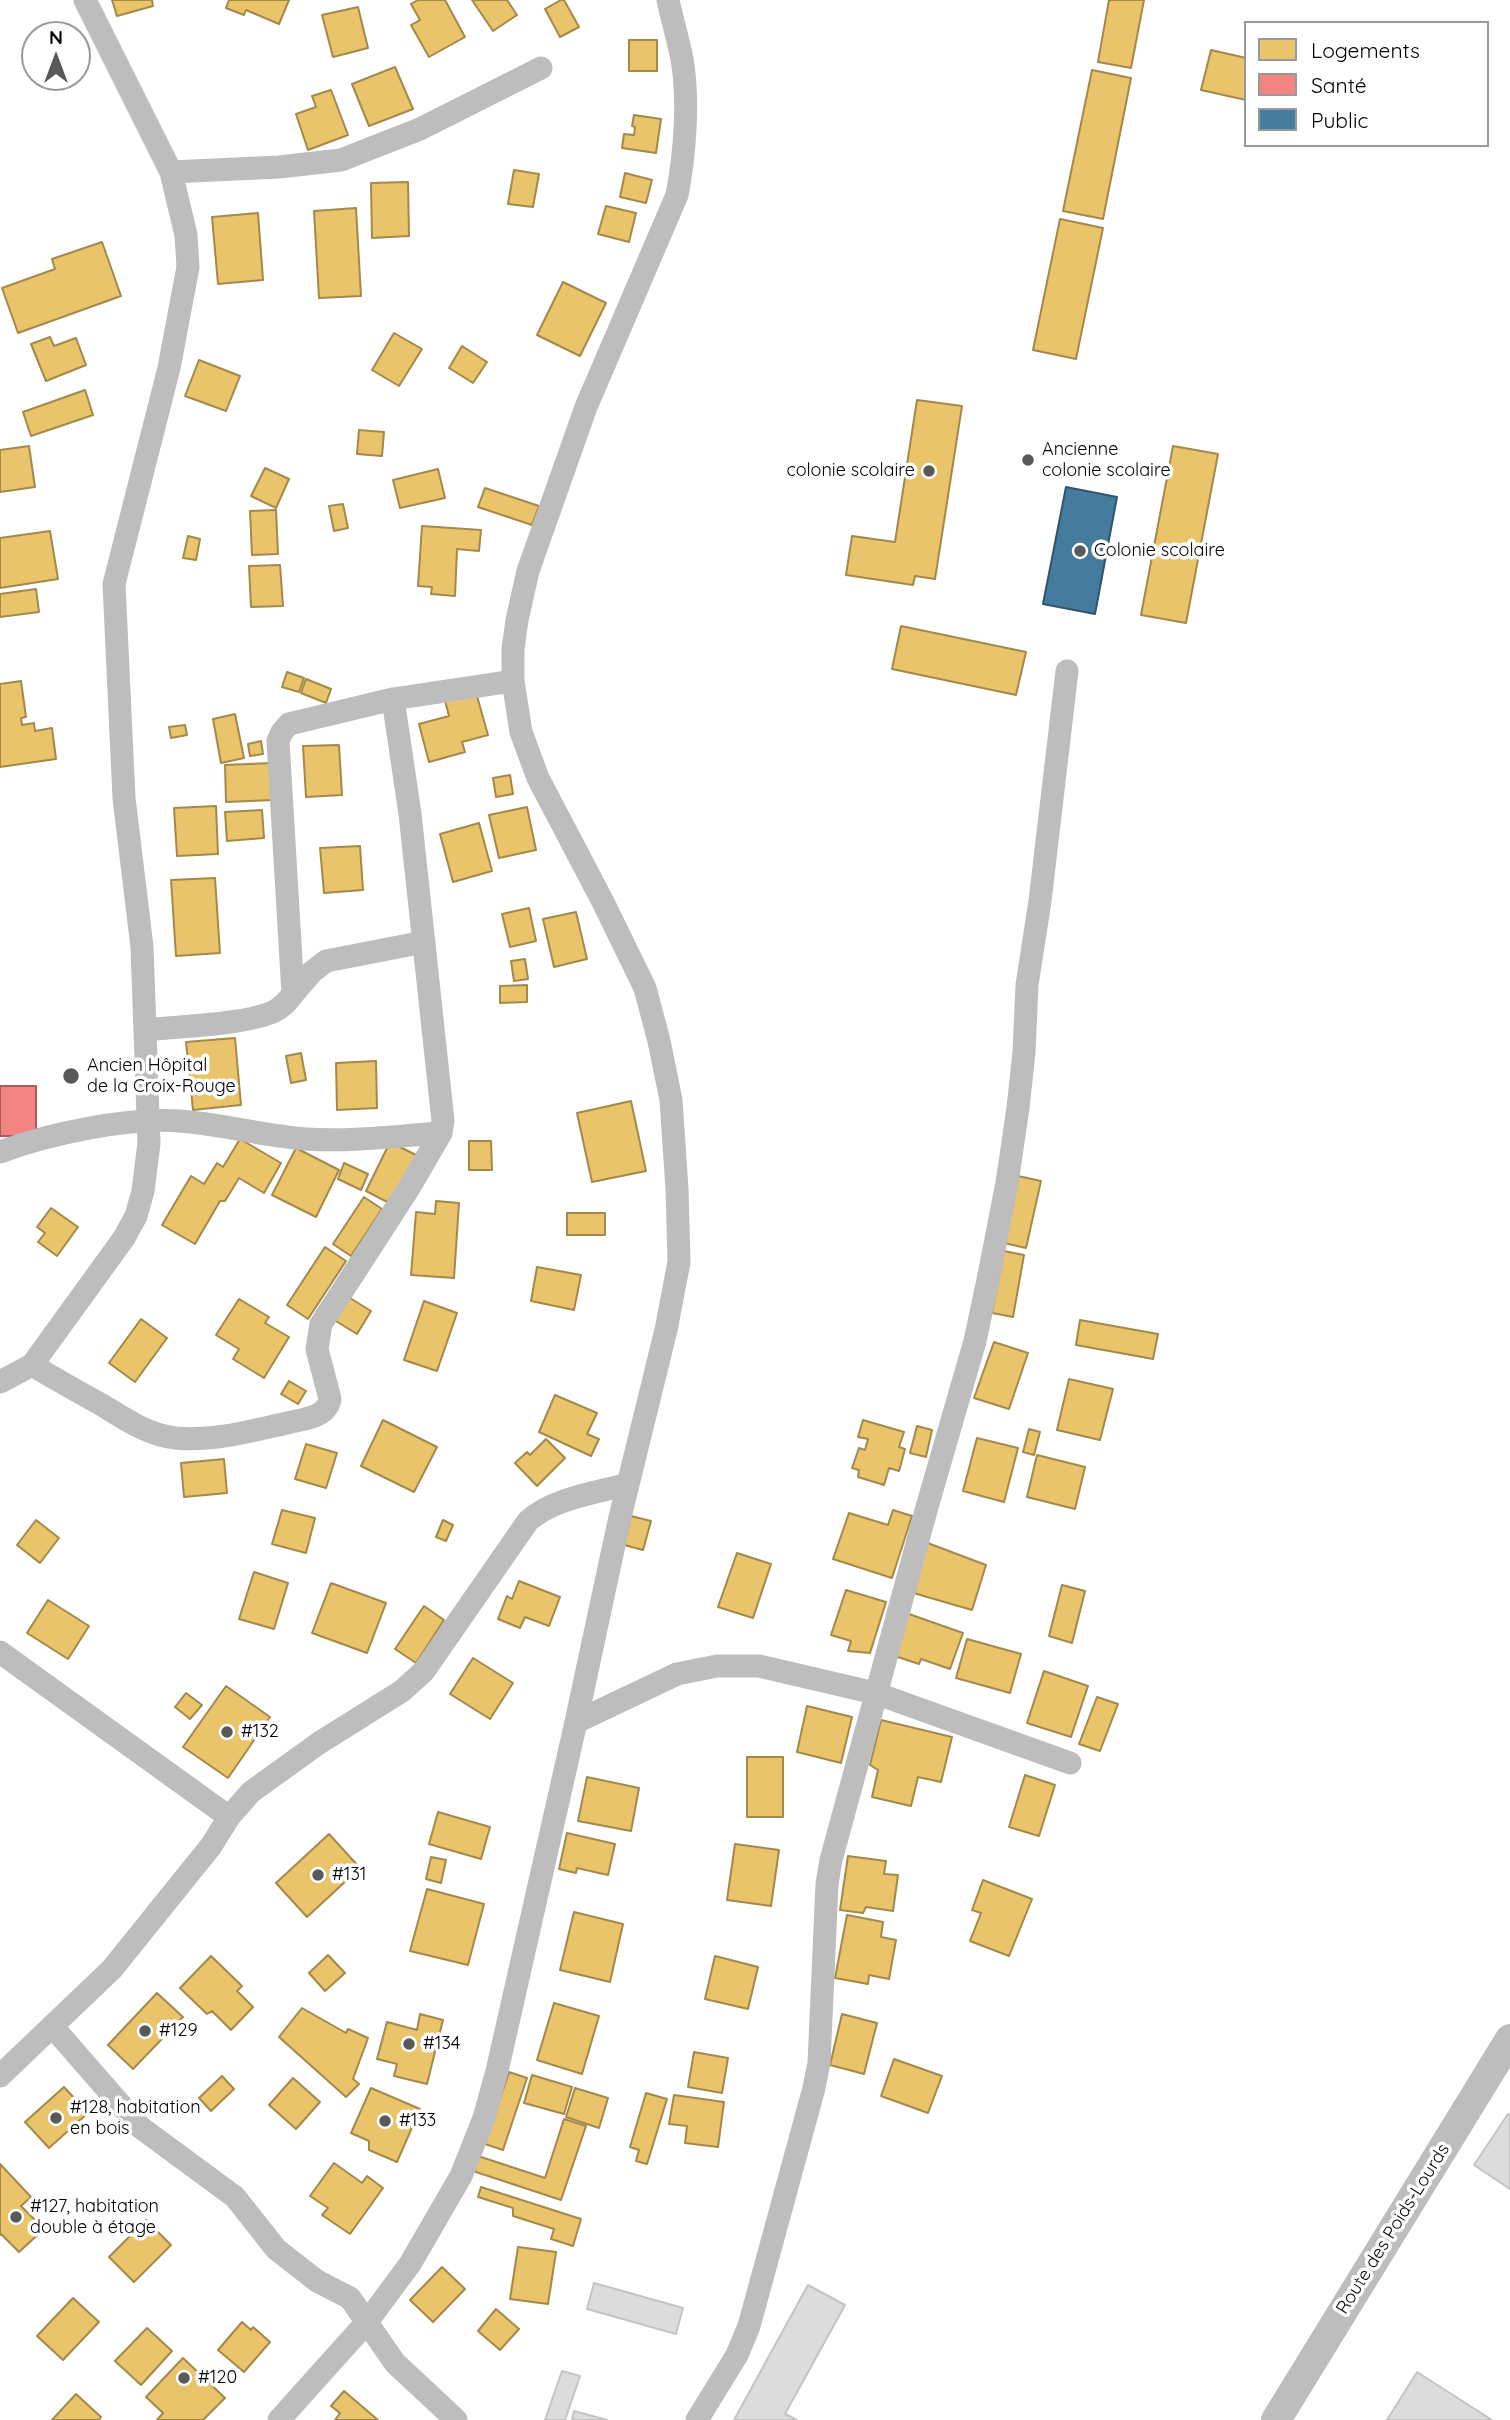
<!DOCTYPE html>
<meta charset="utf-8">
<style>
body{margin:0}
#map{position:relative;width:1510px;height:2420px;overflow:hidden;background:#fff;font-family:Quicksand,sans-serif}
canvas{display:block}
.legend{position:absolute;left:1244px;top:21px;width:245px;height:126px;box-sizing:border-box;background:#fff;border:2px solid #999;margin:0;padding:9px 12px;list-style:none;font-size:21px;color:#000}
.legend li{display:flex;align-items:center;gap:14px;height:35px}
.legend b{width:35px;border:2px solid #999}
.north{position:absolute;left:21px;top:21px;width:70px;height:70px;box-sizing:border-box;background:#fff;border:2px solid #999;border-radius:50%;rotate:0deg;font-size:19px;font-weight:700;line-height:28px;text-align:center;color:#000}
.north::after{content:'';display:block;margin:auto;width:24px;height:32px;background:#595959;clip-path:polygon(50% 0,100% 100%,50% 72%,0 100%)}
</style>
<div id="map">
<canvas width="1510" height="2420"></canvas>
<ul class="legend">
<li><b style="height:19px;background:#e9c46a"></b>Logements</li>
<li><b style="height:19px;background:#f28482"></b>Santé</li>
<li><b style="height:19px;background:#457b9d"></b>Public</li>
</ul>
<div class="north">N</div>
</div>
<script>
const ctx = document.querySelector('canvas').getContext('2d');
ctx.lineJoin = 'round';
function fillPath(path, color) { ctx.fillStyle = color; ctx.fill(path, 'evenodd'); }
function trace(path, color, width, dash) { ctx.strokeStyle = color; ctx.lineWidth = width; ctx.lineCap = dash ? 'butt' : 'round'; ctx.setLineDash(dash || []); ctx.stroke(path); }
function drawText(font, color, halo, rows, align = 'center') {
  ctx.font = font + ' Quicksand,sans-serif'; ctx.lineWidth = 7; ctx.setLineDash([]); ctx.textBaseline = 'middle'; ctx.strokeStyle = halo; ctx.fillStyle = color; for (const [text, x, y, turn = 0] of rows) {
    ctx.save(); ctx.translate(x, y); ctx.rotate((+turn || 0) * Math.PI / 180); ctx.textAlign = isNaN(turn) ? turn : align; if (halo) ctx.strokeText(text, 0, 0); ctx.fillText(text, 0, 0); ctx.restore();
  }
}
const homes = new Path2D(`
 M112 0H152L153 6 117 16Z
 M229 0H289L279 24 246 10 244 15 226 8Z
 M418 0H445L465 37 429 57 411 25 420 20 411 4Z
 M472 0H507L517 15 493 31Z
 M561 0H564L579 27 560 37 545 9Z
 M1109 0H1144L1131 68 1098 62Z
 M358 7 368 48 333 57 322 15Z
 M629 40H657V71H629Z
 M1211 50 1246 58V100L1201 90Z
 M395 67 413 109 369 126 352 84Z
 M1092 70 1131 78 1103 219 1063 211Z
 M331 90 348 135 308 150 296 114 316 107 312 96Z
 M634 115 661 119 656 153 622 148 624 134 634 135 635 127 632 126Z
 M514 170 539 174 533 207 508 204Z
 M625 173 652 180 646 203 620 197Z
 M408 182 409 236 372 238 371 183Z
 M606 206 636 213 629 242 598 234Z
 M356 208 361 296 319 298 314 211Z
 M258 213 263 280 218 284 212 217Z
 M1060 219 1103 228 1076 359 1033 350Z
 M102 242 121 296 18 333 2 288 55 269 52 259Z
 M563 282 606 303 580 356 537 335Z
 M394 333 422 349 399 386 372 370Z
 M50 337 54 346 76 338 86 365 46 381 31 344Z
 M462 346 487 362 473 383 449 368Z
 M199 360 240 376 226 411 185 396Z
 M85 390 93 415 31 436 23 412Z
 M917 400 962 406 935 579 915 576 913 585 846 575 852 536 895 542Z
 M359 430 384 432 382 456 357 454Z
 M29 446 35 487 0 492V450Z
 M1173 446 1218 454 1186 623 1141 615Z
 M265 468 289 479 276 508 251 496Z
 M438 469 445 498 400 508 393 480Z
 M485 488 539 506 532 525 478 507Z
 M343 504 348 528 334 531 329 506Z
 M276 510 278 554 252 555 250 511Z
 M422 526 481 530 479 551 457 549 455 596 431 594 432 587 418 586Z
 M50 531 58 579 0 588V538Z
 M188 536 200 539 196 560 183 558Z
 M280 565 283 606 251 607 249 566Z
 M36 589 39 612 0 617V594Z
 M901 626 1026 652 1016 695 892 669Z
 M287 672 304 678 299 692 282 687Z
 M306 679 331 689 326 703 301 693Z
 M21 681 26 717 21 718 22 725 34 723 35 731 52 728 56 759 0 767V684Z
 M475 689 488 735 462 742 465 752 429 762 419 724 449 716 444 697Z
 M235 714 244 758 221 763 213 719Z
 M185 725 187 735 171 738 169 727Z
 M261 741 263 754 250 756 248 744Z
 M339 745 342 795 306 797 303 746Z
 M272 763 273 800 226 802 225 765Z
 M510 775 513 794 496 797 493 778Z
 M216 806 218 854 177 856 174 808Z
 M527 807 536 850 499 858 489 815Z
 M262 810 264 838 227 841 225 812Z
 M479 823 492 871 453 882 440 834Z
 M360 846 363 890 324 893 320 848Z
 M215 878 220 953 176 956 171 880Z
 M529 908 536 941 510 947 502 914Z
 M576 912 587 959 554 967 543 919Z
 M525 959 528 979 514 981 511 961Z
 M527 985V1002L500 1003V986Z
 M235 1038 241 1105 193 1110 186 1042Z
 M301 1053 306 1080 291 1083 286 1056Z
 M376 1061 377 1108 337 1110 336 1063Z
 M631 1101 646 1171 592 1182 577 1113Z
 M240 1139 281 1163 264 1193 239 1178 225 1201H220L195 1244 162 1225 191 1176 204 1184 217 1163 223 1167Z
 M469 1141H491L492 1170H469Z
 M390 1142 418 1156 393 1205 366 1191Z
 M296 1148 339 1170 316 1217 272 1195Z
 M344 1163 368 1174 361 1190 338 1179Z
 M1018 1176 1041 1181 1026 1248 1004 1243Z
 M364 1197 382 1209 351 1256 333 1244Z
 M436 1201 459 1203 454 1278 411 1275 416 1212 435 1214Z
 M51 1208 78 1227 57 1256 38 1242 45 1233 37 1227Z
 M567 1213H605V1235H567Z
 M325 1247 346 1261 308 1319 287 1305Z
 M1004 1251 1024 1255 1013 1317 992 1313Z
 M537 1267 581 1275 574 1310 531 1301Z
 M345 1295 371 1311 357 1334 331 1318Z
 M239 1299 269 1317 265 1323 289 1337 264 1378 233 1359 239 1349 216 1335Z
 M424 1301 457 1313 437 1371 404 1360Z
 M141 1319 167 1338 135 1382 109 1363Z
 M1080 1320 1158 1334 1153 1359 1076 1345Z
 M994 1342 1028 1353 1009 1409 974 1398Z
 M1069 1379 1113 1389 1100 1440 1057 1430Z
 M289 1381 306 1391 298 1404 281 1394Z
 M555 1395 597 1413 587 1434 599 1439 591 1456 539 1432Z
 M383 1420 437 1447 414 1492 361 1466Z
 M863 1420 904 1432 899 1447 905 1449 899 1471 889 1468 884 1485 858 1477 859 1470 852 1468 859 1448 865 1450 868 1439 858 1437Z
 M917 1426 932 1430 926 1457 910 1453Z
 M1029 1429 1040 1432 1034 1455 1023 1452Z
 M977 1438 1018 1448 1004 1502 963 1491Z
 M546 1439 565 1458 537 1486 515 1463 527 1452 530 1455Z
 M306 1444 337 1453 326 1488 295 1479Z
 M1037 1455 1085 1467 1075 1509 1027 1497Z
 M224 1459 227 1493 184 1497 181 1463Z
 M282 1510 315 1518 306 1553 272 1544Z
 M893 1510 912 1516 892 1578 833 1559 849 1513 888 1525Z
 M631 1516 651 1521 643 1550 624 1545Z
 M36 1520 59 1538 40 1563 17 1545Z
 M443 1520 453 1525 446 1541 436 1537Z
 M925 1542 986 1565 972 1610 910 1592Z
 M737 1553 771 1564 753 1618 718 1607Z
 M254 1572 288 1583 274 1629 239 1619Z
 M519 1581 560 1597 549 1626 525 1617 520 1628 498 1619 507 1596 512 1599Z
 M331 1583 386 1603 367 1653 312 1633Z
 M1062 1585 1085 1591 1072 1643 1049 1636Z
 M846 1590 886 1602 870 1653 848 1651 851 1641 831 1635Z
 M48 1600 89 1626 68 1659 27 1633Z
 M424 1606 444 1620 416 1663 395 1649Z
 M906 1613 963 1633 950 1669 921 1659 919 1664 892 1655Z
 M967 1639 1021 1654 1010 1693 956 1678Z
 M473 1658 513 1683 490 1719 450 1694Z
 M1044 1671 1088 1686 1071 1737 1027 1723Z
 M226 1686 270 1717 228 1778 183 1747Z
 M186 1693 202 1705 190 1719 175 1707Z
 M1097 1697 1118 1704 1100 1751 1079 1744Z
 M807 1706 852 1717 841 1763 797 1752Z
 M881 1720 952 1737 941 1782 918 1777 911 1806 872 1797 878 1770 870 1765Z
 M747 1757H783V1817H747Z
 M1025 1775 1055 1785 1039 1836 1009 1827Z
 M587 1777 639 1788 631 1831 578 1821Z
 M438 1812 490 1827 481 1859 429 1844Z
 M567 1833 615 1844 608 1875 577 1868 576 1873 559 1869Z
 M329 1834 360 1868 307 1917 276 1883Z
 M735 1844 779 1850 771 1906 727 1900Z
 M848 1856 886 1861 884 1874 898 1875 893 1911 866 1907 863 1913 840 1910Z
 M431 1857 446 1860 441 1883 426 1879Z
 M983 1880 1032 1899 1009 1956 970 1941 981 1913 972 1910Z
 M427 1889 484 1904 468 1965 410 1951Z
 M574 1912 623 1924 610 1982 560 1970Z
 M847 1915 883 1922 881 1937 896 1940 889 1979 869 1975 868 1984 835 1978Z
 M328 1955 345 1973 325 1991 309 1973Z
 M211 1956 242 1986 237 1991 253 2007 231 2030 212 2011 207 2014 180 1988Z
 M715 1956 758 1967 748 2009 705 1999Z
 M157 1993 183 2017 133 2069 108 2045Z
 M554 2003 599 2016 582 2074 537 2060Z
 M302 2008 346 2033 348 2029 368 2038 353 2079 359 2084 346 2097 279 2037Z
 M420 2014 443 2020 427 2084 394 2076 397 2064 377 2059 387 2022 417 2030Z
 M842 2014 877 2023 864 2074 830 2065Z
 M694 2052 728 2058 722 2093 688 2087Z
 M894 2059 942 2076 928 2113 881 2096Z
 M509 2072 527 2078 503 2150 485 2144Z
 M532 2075 572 2087 564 2114 524 2103Z
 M222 2076 234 2089 211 2111 199 2098Z
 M293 2078 320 2102 296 2129 269 2105Z
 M64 2087 88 2113 49 2148 25 2122Z
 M371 2088 420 2109 397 2162 369 2150V2141L351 2133Z
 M575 2088 608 2098 599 2128 566 2117Z
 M646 2093 667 2099 647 2164 636 2161 639 2150 630 2147Z
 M674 2095 724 2102 718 2147 685 2143 687 2126 669 2124Z
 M564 2119 586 2126 561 2200 473 2171 478 2156 545 2178Z
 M334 2163 362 2183 367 2176 383 2188 350 2234 322 2215 328 2208 310 2196Z
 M0 2164 31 2197 21 2206 44 2229 19 2252 1 2234 0 2235Z
 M481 2187 581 2219 573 2246 551 2239 554 2229 513 2216V2208L478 2197Z
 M146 2220 171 2245 134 2282 109 2257Z
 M518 2247 556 2252 548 2304 510 2299Z
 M442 2267 465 2289 433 2322 410 2300Z
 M73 2298 99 2322 63 2360 37 2336Z
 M496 2309 519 2329 500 2350 478 2331Z
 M242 2322 251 2330 253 2327 270 2342 244 2372 218 2350Z
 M147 2328 172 2351 141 2385 115 2361Z
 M183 2358 225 2398 203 2420H157L163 2413 146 2397Z
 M344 2391 378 2420H335L340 2413 331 2406Z
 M76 2394 101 2417 99 2420H52Z`);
fillPath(homes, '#e9c46a');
trace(homes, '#a3894a', 2);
const health = new Path2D(`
 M0 1086H36V1136H0Z`);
fillPath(health, '#f28482');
trace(health, '#a95c5b', 2);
const public = new Path2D(`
 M1066 487 1117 497 1095 614 1043 604Z`);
fillPath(public, '#457b9d');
trace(public, '#30566e', 2);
const building = new Path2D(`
 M1508 2114 1510 2115V2189L1474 2165Z
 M594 2283 683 2308 676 2334 587 2309Z
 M808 2285 845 2305 785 2414 797 2420H734Z
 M562 2371 580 2376 565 2420H545Z
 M1417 2372 1492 2420H1387Z
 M574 2411 607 2420H572Z`);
fillPath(building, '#dcdcdc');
trace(building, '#c4c4c4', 2);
trace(new Path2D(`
 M171 172 279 167 341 160 420 129 541 68
 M293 994 312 972 326 961 424 942
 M146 1030C181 1026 242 1025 273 1012 282 1008 287 1002 293 994L278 741 282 732 289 724 393 699 513 681
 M0 1152C48 1134 128 1117 179 1121 222 1124 264 1136 306 1139 351 1142 396 1136 441 1133
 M32 1365C55 1379 79 1392 102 1405 125 1419 148 1435 175 1438 212 1442 251 1431 287 1423 302 1419 327 1418 330 1399L317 1349 321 1324 409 1188 441 1133 443 1121 410 814 393 699
 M0 1382 32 1365 124 1238 136 1216 143 1191 149 1143 142 947 124 798 114 584 169 368 188 267 186 235 171 172 85 0
 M0 1652 229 1817
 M576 1722 620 1517 666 1330 679 1262 677 1189 671 1100 659 1041 645 988 603 902 538 778 521 732 513 681V649L517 620 528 571 586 407 677 195C685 154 689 99 682 59 678 39 672 19 668 0
 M52 2026 140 2127 235 2197 276 2249 317 2281 350 2298 395 2363 456 2420
 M0 2076 112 1969 211 1846 229 1817 251 1792 319 1743 402 1691 424 1671 528 1521C554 1498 595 1493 628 1484
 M279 2420 367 2322 410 2264 461 2176 484 2118 497 2071 576 1722 677 1674 717 1666H759L875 1693 1070 1763
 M697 2420 737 2355 749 2326 814 2088 819 2063 827 1884 831 1860 927 1507 975 1341 988 1280 1007 1183 1018 1108 1024 1052 1027 985 1040 901 1067 671`), '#bdbdbd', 23);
trace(new Path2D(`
 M1276 2420 1510 2039`), '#bdbdbd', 30);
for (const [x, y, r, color] of [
 [1028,460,7,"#595959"],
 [929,471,7,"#595959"],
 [1080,551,7,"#595959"],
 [71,1076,9,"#595959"],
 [227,1732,7,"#595959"],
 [318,1875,7,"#595959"],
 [145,2031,7,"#595959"],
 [409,2044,7,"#595959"],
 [56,2118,7,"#595959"],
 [385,2121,7,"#595959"],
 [16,2217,7,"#595959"],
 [184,2378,7,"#595959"]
]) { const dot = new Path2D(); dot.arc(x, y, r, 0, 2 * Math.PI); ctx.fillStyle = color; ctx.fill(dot); trace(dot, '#fff', 2.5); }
drawText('18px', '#000', '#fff', [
 ["Ancienne",1042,450],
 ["colonie scolaire",1042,471],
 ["colonie scolaire",915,471,"right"],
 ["Colonie scolaire",1094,551],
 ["Ancien Hôpital",87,1066],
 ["de la Croix-Rouge",87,1087],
 ["#132",241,1732],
 ["#131",332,1875],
 ["#129",159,2031],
 ["#134",423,2044],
 ["#128, habitation",70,2108],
 ["en bois",70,2129],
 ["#133",399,2121],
 ["#127, habitation",30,2207],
 ["double à étage",30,2228],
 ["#120",198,2378]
], 'left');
drawText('18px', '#000', '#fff', [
 ["Route des Poids-Lourds",1393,2229,-58]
]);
</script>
